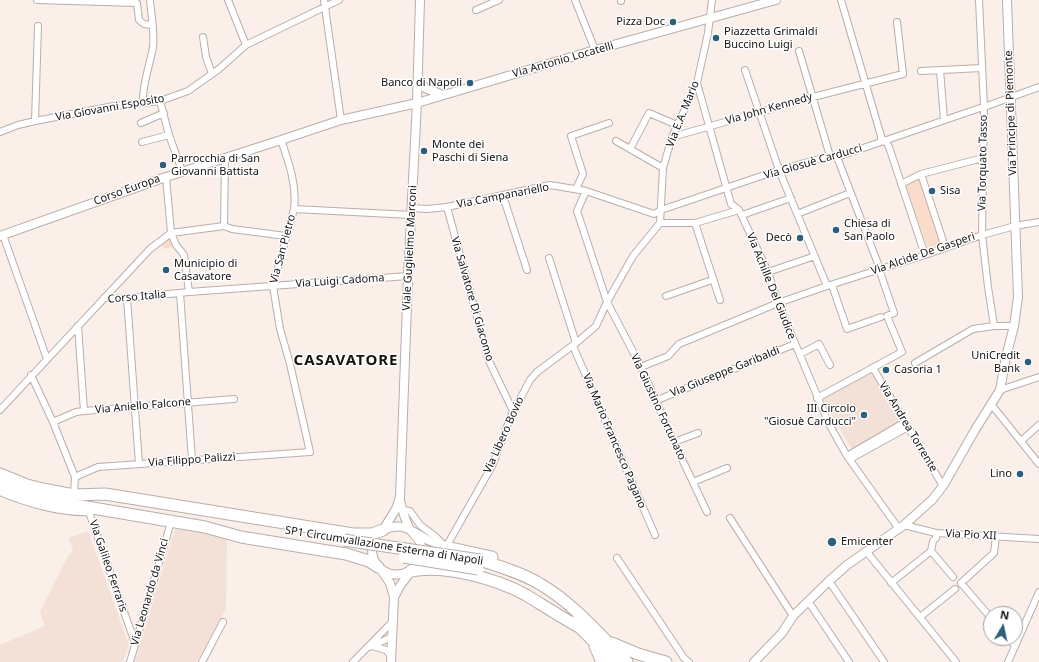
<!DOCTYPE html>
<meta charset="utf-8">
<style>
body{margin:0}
#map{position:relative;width:1039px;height:662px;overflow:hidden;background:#fbefe9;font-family:"Noto Sans",sans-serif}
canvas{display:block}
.north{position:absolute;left:983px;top:606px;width:40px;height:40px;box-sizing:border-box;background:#fff;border:1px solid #a1a09f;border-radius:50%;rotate:9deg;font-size:11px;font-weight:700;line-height:16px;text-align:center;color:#151210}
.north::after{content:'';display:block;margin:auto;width:14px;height:18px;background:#2c5f7c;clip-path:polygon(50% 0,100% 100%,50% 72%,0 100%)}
</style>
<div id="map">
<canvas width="1039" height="662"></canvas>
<div class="north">N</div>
</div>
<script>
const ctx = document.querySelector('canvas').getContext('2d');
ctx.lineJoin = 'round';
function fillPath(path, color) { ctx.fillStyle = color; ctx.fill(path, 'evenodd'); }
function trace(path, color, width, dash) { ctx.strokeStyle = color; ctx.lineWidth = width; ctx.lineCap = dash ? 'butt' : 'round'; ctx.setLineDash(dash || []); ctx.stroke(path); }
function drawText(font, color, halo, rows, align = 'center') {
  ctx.font = font + ' "Noto Sans",sans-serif'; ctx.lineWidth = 3; ctx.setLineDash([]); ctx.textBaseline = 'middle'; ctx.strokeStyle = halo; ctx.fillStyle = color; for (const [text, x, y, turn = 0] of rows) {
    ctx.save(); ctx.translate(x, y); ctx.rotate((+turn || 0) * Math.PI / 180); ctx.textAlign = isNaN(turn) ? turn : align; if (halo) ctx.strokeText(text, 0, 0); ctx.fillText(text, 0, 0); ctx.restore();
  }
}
fillPath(new Path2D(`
 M871 371 901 422 852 450 822 398Z
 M175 529 227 537 226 609 197 662H135Z
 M88 531 129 645 123 662H0V645L45 626 40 612 68 556 73 551 69 538Z`), '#f3e1d7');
fillPath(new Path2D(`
 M920 178 941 244 928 249 905 183Z
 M169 235 173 243 172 247 165 249 159 243Z`), '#fbdccb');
const street = new Path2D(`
 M37 0 137 3 139 20 144 24 152 25
 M228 0 246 45
 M324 0 341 120
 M575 0 595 50
 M621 0V1
 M841 0 881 136V141
 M979 0 984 107 982 235 988 287 994 326
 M476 10 499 0
 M203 37 206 57 212 74
 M799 51 830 156
 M745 70 779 170 827 286
 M940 70 944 120
 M921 71 982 68
 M697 83 731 204 739 210 768 272 778 303 829 424 847 456 899 529
 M160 101 169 135 182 171
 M143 103C142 84 150 65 153 47 155 33 151 15 150 0
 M35 121 38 26
 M141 123 164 113
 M0 132 18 125 35 121 114 106 160 101 188 91 219 69 246 45 339 0
 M672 137 813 97 903 74 897 22
 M885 140 889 147 925 255
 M616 141 663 168
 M142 142 169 135
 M630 149 649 113 677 125
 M837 157 880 269
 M921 174 945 247
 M166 177 171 233 176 245 184 255 189 292
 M901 184 921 174 983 158
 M576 189 583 174 571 136 609 123
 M586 191 577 211 607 302 641 367 674 442 707 512
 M503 196 527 270
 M447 207 489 361 513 411
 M412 208 427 209 447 207 550 185 586 191 654 214 661 210 779 170 830 156 837 157 980 108 984 107 1039 87
 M294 209 411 215
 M797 214 850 193
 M742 215 791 198
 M660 223H695L739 210
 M695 223 720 300
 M224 226 225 158
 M3 235 47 359
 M549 258 576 343
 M768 272 815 256
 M832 285 847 329 881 317
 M180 293 192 460
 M666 296 712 280
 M104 298H127L189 292 408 276
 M127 298 139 464
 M78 326 84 411
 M573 346 655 535
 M800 354 819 344 830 365
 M915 363 973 329 994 326H1014
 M641 367 668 356 679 344 778 303 827 286 925 255 982 235 1015 226 1039 222
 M873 368 943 486
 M31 375 53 422 75 477 74 495
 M1000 390 1039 377
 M817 398 902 352 887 316 894 313 879 269
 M655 401 795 344
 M991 404 1039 464
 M0 410 150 249 171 233 224 226 232 229 286 236
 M53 422 76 412 84 411 234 399
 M1021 441 1039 425
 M674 442 698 433
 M847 456 905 422
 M850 459 908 427
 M75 477 98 467 310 452 290 364 280 329 273 286 294 209C297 185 289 163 281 140
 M693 482 727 468
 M0 492C25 503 63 514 91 512
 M403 510 410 511 420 525 436 537 446 547 492 466 511 416 530 380 537 372 576 343 596 326 607 302 633 256 660 223 663 168 672 137 697 83 708 33 712 0
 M89 512 135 643
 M730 518 793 616
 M904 525 936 533 1039 539
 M866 551 956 662
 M931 551 953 577
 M617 558 684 658 689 662
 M829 581 884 662
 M891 583 931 551 933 541 936 538V533
 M808 601 849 662
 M920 617 955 589
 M991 618 961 583 994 553 996 536
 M1008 638 1015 646
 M372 646 386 650 391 656
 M369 647 392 637
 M130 662 171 522
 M202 662 223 622
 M353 662 393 621
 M1008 662 1039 592`);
const secondary = new Path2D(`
 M418 78 425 88 443 95
 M0 236 166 177 281 140 341 120 417 103 595 50 776 0
 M400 500C402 509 405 519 409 528 416 539 424 539 420 556
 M383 530 396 509 400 497 408 276 417 103 420 0
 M383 530C403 521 411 531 428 540 434 543 440 545 446 547
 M374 540C364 566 395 587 415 566
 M381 570 390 583 394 597 391 662
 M394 597 400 586 411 571
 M754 662 782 633 793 616 829 581 847 565 904 525 932 500 943 486 975 430 1000 390 1006 357 1014 326 1018 297 1007 0`);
const highway = new Path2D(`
 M0 474 27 485 43 489 74 495 105 494 353 534H372L383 530
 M0 485 26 495 45 500 205 527 241 537 346 554 369 561 378 567
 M446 547 492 557
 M480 560C501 567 522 573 540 584 573 603 600 635 627 662
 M411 571C444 564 497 579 526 595 544 606 561 617 579 627
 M574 622 615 662
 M612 643 638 654 666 662
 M595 646 602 662`);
trace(street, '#b9aea9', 8);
trace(secondary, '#b9aea9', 10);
trace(highway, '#b9aea9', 13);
trace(street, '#fff', 6);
trace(secondary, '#fff', 8);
trace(highway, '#fff', 11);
const highwayBridge = new Path2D(`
 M344 540 480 560
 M404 557 478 569`);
trace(highwayBridge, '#b9aea9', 13, []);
trace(highwayBridge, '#fff', 11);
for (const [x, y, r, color] of [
 [673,22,4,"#2c5f7c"],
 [716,38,4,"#2c5f7c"],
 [470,83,4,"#2c5f7c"],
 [424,151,4,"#2c5f7c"],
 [163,165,4,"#2c5f7c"],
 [932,191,4,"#2c5f7c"],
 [836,230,4,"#2c5f7c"],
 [800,238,4,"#2c5f7c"],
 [166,270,4,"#2c5f7c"],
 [1028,362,4,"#2c5f7c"],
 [886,370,4,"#2c5f7c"],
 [864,415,4,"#2c5f7c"],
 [1020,474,4,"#2c5f7c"],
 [832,542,5,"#2c5f7c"]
]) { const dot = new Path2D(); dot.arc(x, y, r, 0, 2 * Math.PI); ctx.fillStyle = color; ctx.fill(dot); trace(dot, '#fff', 1.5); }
drawText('11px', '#151210', '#fff', [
 ["Pizza Doc",665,22,"right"],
 ["Piazzetta Grimaldi",724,32],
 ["Buccino Luigi",724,45],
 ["Banco di Napoli",462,83,"right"],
 ["Monte dei",432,145],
 ["Paschi di Siena",432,158],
 ["Parrocchia di San",171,159],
 ["Giovanni Battista",171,172],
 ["Sisa",940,191],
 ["Chiesa di",844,224],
 ["San Paolo",844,237],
 ["Decò",792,238,"right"],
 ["Municipio di",174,264],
 ["Casavatore",174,277],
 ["UniCredit",1020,356,"right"],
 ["Bank",1020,369,"right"],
 ["Casoria 1",894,370],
 ["III Circolo",856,409,"right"],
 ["\"Giosuè Carducci\"",856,422,"right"],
 ["Lino",1012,474,"right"],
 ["Emicenter",841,542]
], 'left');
drawText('11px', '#151210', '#fff', [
 ["Via Antonio Locatelli",563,60,-16],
 ["Via Giovanni Esposito",110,108,-10],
 ["Via John Kennedy",769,109,-16],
 ["Via Principe di Piemonte",1011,113,-92],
 ["Via E.A. Mario",683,114,-68],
 ["Via Giosuè Carducci",813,162,-16],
 ["Via Torquato Tasso",983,163,-89],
 ["Corso Europa",127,190,-20],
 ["Via Campanariello",503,196,-11],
 ["Viale Guglielmo Marconi",410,248,-87],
 ["Via San Pietro",283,249,-75],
 ["Via Alcide De Gasperi",923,254,-19],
 ["Via Luigi Cadoma",340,281,-4],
 ["Via Achille Del Giudice",771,286,68],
 ["Corso Italia",137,297,-5],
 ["Via Salvatore Di Giacomo",472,299,74],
 ["Via Giuseppe Garibaldi",725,372,-22],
 ["Via Aniello Falcone",143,406,-5],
 ["Via Giustino Fortunato",658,407,65],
 ["Via Andrea Torrente",908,427,59],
 ["Via Libero Bovio",504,435,-66],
 ["Via Mario Francesco Pagano",614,441,67],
 ["Via Filippo Palizzi",192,460,-4],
 ["Via Pio XII",971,535,3],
 ["SP1 Circumvallazione Esterna di Napoli",384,546,9],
 ["Via Galileo Ferraris",108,566,71],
 ["Via Leonardo da Vinci",150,592,-74]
]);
ctx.letterSpacing = '1px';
drawText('bold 15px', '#151210', '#fff', [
 ["CASAVATORE",346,361]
]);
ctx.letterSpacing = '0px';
</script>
